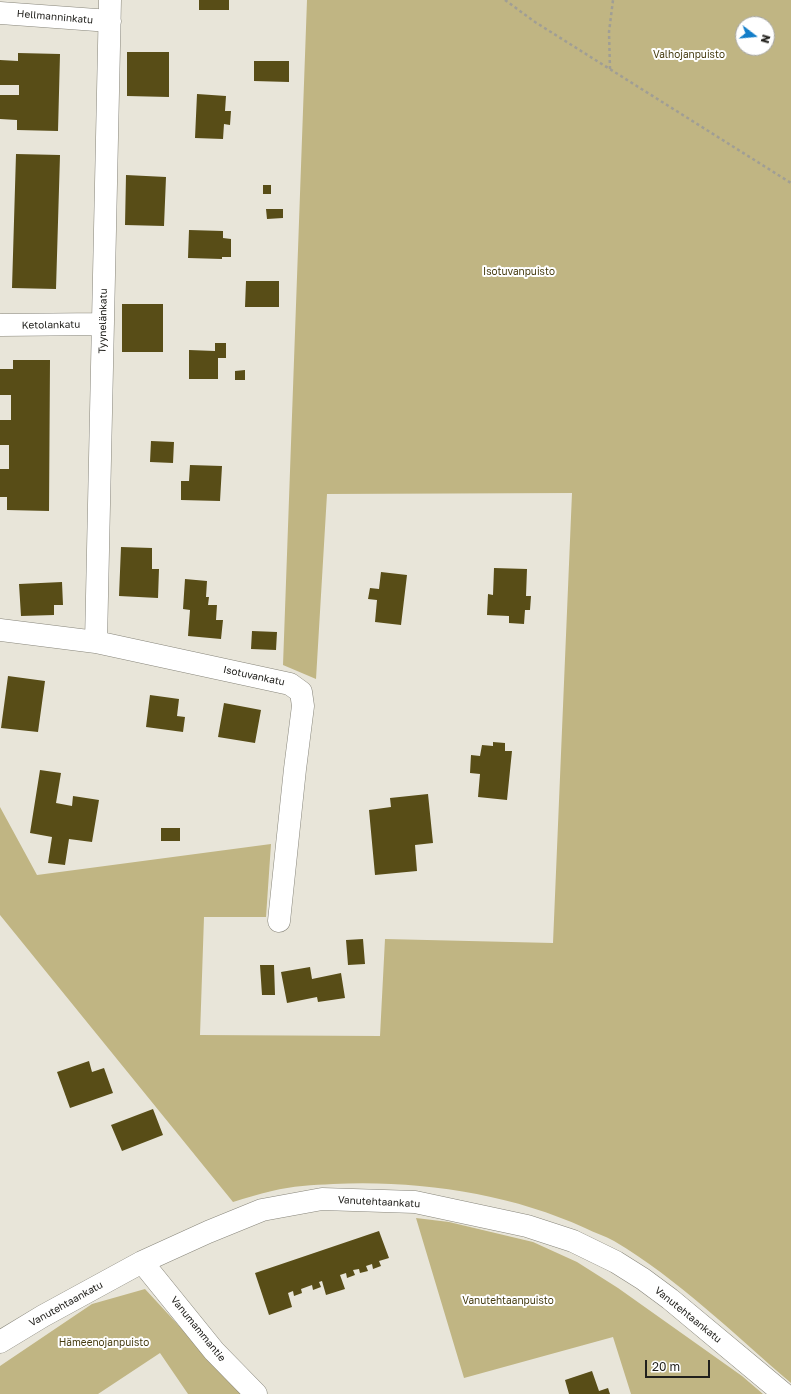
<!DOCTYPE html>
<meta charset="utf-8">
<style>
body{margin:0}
#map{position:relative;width:791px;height:1394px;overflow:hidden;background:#e8e5d9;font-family:"Golos Text",sans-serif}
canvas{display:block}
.north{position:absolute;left:735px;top:16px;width:40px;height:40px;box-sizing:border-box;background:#fff;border:1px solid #a6a6a4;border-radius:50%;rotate:106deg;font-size:11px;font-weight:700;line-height:16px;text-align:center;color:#21201c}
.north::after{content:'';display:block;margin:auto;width:14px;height:18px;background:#137ec9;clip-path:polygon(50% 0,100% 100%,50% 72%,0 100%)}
.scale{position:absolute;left:645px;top:1360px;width:65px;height:18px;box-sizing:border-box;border:2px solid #21201c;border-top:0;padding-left:5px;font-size:12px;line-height:14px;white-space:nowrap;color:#21201c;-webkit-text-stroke:3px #fff;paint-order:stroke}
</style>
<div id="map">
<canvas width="791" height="1394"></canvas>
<div class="north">N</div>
<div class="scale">20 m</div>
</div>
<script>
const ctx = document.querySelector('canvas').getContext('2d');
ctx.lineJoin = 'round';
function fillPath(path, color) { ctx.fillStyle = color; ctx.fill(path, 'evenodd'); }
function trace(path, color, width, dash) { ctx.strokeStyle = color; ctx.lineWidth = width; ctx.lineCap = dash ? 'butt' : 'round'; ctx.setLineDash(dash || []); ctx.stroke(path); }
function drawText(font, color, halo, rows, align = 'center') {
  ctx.font = font + ' "Golos Text",sans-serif'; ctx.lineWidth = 4; ctx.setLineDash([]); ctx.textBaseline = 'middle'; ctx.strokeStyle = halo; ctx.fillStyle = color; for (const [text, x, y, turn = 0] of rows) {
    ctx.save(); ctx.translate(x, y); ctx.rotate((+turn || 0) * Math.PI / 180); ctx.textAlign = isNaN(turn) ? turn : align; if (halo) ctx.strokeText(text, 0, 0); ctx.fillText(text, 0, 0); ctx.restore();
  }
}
fillPath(new Path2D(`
 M307 0H791V1383C734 1334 678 1279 614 1241 605 1236 595 1233 585 1228 508 1193 418 1180 333 1184 313 1185 292 1186 272 1191 258 1194 246 1198 233 1202L0 915V807L37 875 271 844 266 917H204L200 1035 380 1036 385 939 553 943 572 493 327 494 316 679 283 665ZM743 24H767V48H743Z
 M416 1218 449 1222 533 1242 577 1262 618 1288 742 1376 763 1394H631L613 1337 464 1378Z
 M145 1289 242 1394H188L160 1353 98 1394H0V1366L92 1304Z`), '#c0b583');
fillPath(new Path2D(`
 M199 0H229V10H199Z
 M127 52H169V97L127 96Z
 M18 53 60 54 58 131 17 130V120L0 119V95H19V85H0V60L18 61Z
 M254 61H289V82L254 81Z
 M197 94 226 96 225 111H231L230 125 224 124 223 139 195 138Z
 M16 154 60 155 56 289 12 288Z
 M126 175 166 177 164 226 125 225Z
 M263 185H271V194H263Z
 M266 209H283V218L267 219Z
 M189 230 223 231V238L231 239V257H222V259L188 258Z
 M246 281H279V307H245Z
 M122 304H163V352H122Z
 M215 343H226V358H218V379H189V350L215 351Z
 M13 360H50L49 511 7 510V497H0V469H9V445H0V420H11V395H0V369H13Z
 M245 370V380H235V371Z
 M151 441 174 442 173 463 150 462Z
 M190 465 222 466 220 501 181 500V481H189Z
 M121 547 152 548V569H159L158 598 119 596Z
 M494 568 527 569 526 596H531L530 610H525L524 624 509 623V616L487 615 488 594 493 595Z
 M381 572 407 575 401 625 375 622 377 600 368 599 370 588 379 589Z
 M185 579 207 581 206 597H209L208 605H217L216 620H223L221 639 188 636 190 610 183 609Z
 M62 582 63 605H54V615L21 616 19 584Z
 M252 631 277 632 276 650 251 649Z
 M8 676 45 681 38 732 1 728Z
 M150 695 179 699 177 716 185 717 183 732 146 727Z
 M224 703 261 710 255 743 218 737Z
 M493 742 505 743V751H512L507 800 478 797 480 774 470 773 471 755 480 756 482 745 493 746Z
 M40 770 61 773 56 803 72 806 73 796 99 800 92 842 69 839 65 865 48 863 52 837 30 833Z
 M428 794 433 843 415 845 417 871 375 875 369 810 391 807 390 798Z
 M161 828H180V841H161Z
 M363 939 365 964 348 965 346 940Z
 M260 965H274L275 995H262Z
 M310 967 312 979 341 973 345 998 318 1002 317 997 287 1003 281 972Z
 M89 1061 92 1072 104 1068 113 1093 70 1108 57 1072Z
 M153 1109 163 1135 122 1151 111 1125Z
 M379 1231 389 1258 379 1261 381 1266 373 1269 372 1264 366 1266 368 1271 360 1273 359 1269 353 1270 355 1275 347 1278 346 1273 340 1275 345 1289 326 1295 322 1281 319 1282 321 1287 313 1290 312 1285 301 1289 302 1293 294 1296 293 1291 288 1293 292 1307 269 1315 255 1273Z
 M592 1371 599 1391 608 1388 610 1394H569L565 1380Z`), '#584d17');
const minor = new Path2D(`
 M0 13 110 21
 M0 325 103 324
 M0 630 96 642 290 684 301 692 303 706 295 769 279 921
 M96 642 110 0
 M142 1262 214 1351 256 1394
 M0 1342 43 1316 142 1262 208 1232 262 1210 322 1199 415 1202 527 1226 573 1241 616 1262 643 1279 670 1299 784 1394`);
trace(minor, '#87857a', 23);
trace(new Path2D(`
 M505 0 535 22 791 183
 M610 69 609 32 613 0`), '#a09e95', 2.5, [3, 3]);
trace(minor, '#fff', 22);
drawText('10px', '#21201c', '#fff', [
 ["Hellmanninkatu",55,17,5],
 ["Tyynelänkatu",103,321,-89],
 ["Ketolankatu",51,325,-1],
 ["Isotuvankatu",254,676,12],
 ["Vanutehtaankatu",379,1202,3],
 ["Vanutehtaankatu",66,1304,-29],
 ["Vanutehtaankatu",688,1315,39],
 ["Vanumammantie",198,1329,51]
]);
drawText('10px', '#463c11', '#fff', [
 ["Valhojanpuisto",689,55],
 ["Isotuvanpuisto",519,272],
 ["Vanutehtaanpuisto",508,1301],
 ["Hämeenojanpuisto",104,1343]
]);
</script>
